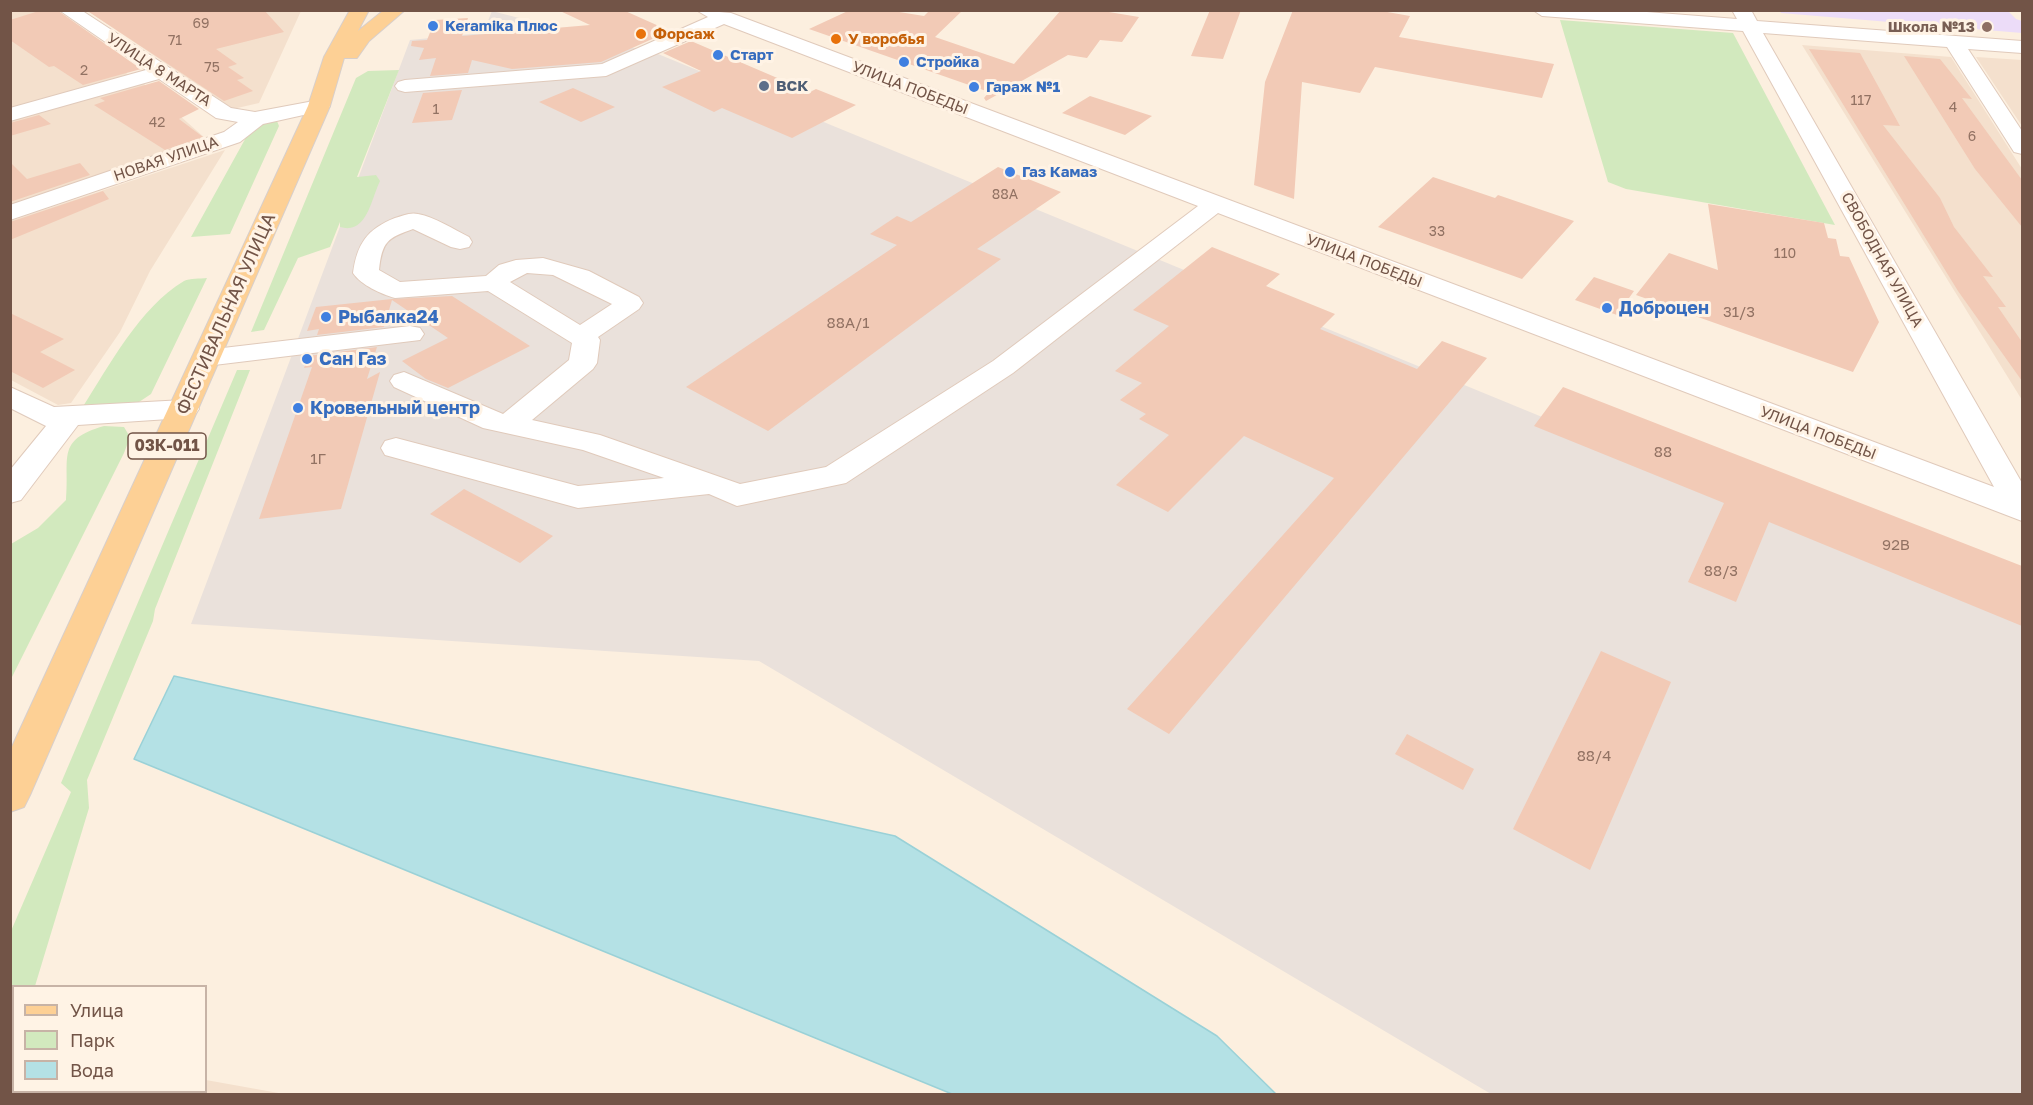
<!DOCTYPE html>
<meta charset="utf-8">
<style>
body{margin:0}
#map{position:relative;width:2033px;height:1105px;overflow:hidden;background:#fcefdf;font-family:"Golos Text",sans-serif}
canvas{display:block}
.frame{position:absolute;inset:0;border:12px solid #725447;pointer-events:none}
.legend{position:absolute;left:12px;top:985px;width:195px;height:108px;box-sizing:border-box;background:#fff3e5;border:2px solid #c7b3a6;margin:0;padding:8px 10px;list-style:none;font-size:18px;color:#725447}
.legend li{display:flex;align-items:center;gap:12px;height:30px}
.legend b{width:30px;border:2px solid #c7b3a6}
</style>
<div id="map">
<canvas width="2033" height="1105"></canvas>
<div class="frame"></div>
<ul class="legend">
<li><b style="height:8px;background:#fdd095"></b>Улица</li>
<li><b style="height:16px;background:#d2e9be"></b>Парк</li>
<li><b style="height:16px;background:#b4e1e5"></b>Вода</li>
</ul>
</div>
<script>
const ctx = document.querySelector('canvas').getContext('2d');
ctx.lineJoin = 'round';
function fillPath(path, color) { ctx.fillStyle = color; ctx.fill(path, 'evenodd'); }
function trace(path, color, width, dash) { ctx.strokeStyle = color; ctx.lineWidth = width; ctx.lineCap = dash ? 'butt' : 'round'; ctx.setLineDash(dash || []); ctx.stroke(path); }
function drawText(font, color, halo, rows, align = 'center') {
  ctx.font = font + ' "Golos Text",sans-serif'; ctx.lineWidth = 6; ctx.setLineDash([]); ctx.textBaseline = 'middle'; ctx.strokeStyle = halo; ctx.fillStyle = color; for (const [text, x, y, turn = 0] of rows) {
    ctx.save(); ctx.translate(x, y); ctx.rotate((+turn || 0) * Math.PI / 180); ctx.textAlign = isNaN(turn) ? turn : align; if (halo) ctx.strokeText(text, 0, 0); ctx.fillText(text, 0, 0); ctx.restore();
  }
}
fillPath(new Path2D(`
 M11 11H35L129 75 11 109Z
 M88 11H301L259 103 233 109Z
 M1802 45 1951 57 2022 169V400Z
 M1976 57 2022 60V126Z
 M143 83 206 139 11 206V120Z
 M225 150 150 271 120 332 71 403 58 405 11 380 10 221Z
 M206 1080 284 1094H71L73 1092H206Z`), '#f4e0cd');
fillPath(new Path2D(`
 M492 11 658 54 2022 614V1094H1491L759 661 191 624 410 40 483 33Z`), '#eae1db');
fillPath(new Path2D(`
 M1780 11H2008L2016 19 2022 21V33L1781 13Z`), '#ecdcf8');
fillPath(new Path2D(`
 M1560 20 1733 33 1835 225 1626 189 1608 182Z
 M399 70 357 177 376 175 380 181C371 199 367 235 340 227V222L330 247 298 258 264 330 251 332 356 78 368 71Z
 M277 121 279 126 230 234 191 237 249 132 265 123Z
 M207 278 151 394 136 404 82 408C109 366 140 307 184 281 190 278 200 279 207 278Z
 M237 370H250L155 609 153 621 87 780 89 808 35 986H14L13 1028 11 1030V931L71 792 61 783Z
 M104 426 124 427 130 437 124 453 11 679V544L38 528 66 500C70 458 55 440 104 426Z`), '#d2e9be');
const water = new Path2D(`
 M174 676 895 836 1217 1036 1276 1094H952L134 759Z`);
fillPath(water, '#b4e1e5');
trace(water, '#9ad1d7', 1.5);
fillPath(new Path2D(`
 M42 10H57L141 69 83 85 54 66 49 67 10 40V20Z
 M86 10H264L284 32 216 49 237 64 228 67 244 78 237 80 253 91 224 101Z
 M558 10H623L670 31 601 62 512 69 472 60 468 73 430 76 436 58 419 60 424 48 411 46 412 41 427 40 435 20 468 18 462 36 590 25Z
 M850 10H887L924 16 930 10H963L935 37 1014 64 1061 10H1097L1139 17 1122 42 1100 40 1087 58 1068 55 986 101 984 98 989 92 809 29Z
 M1210 10H1241L1223 59 1191 56Z
 M1293 10H1376L1410 16 1399 37 1554 64 1542 98 1375 67 1360 93 1302 82 1294 199 1254 185 1265 82Z
 M691 41 810 92 816 89 856 105 792 138 722 108 714 112 662 87 701 71 663 53Z
 M1809 49 1860 53 1900 126 1883 125 1940 198 1954 227 1993 277 1983 276 2006 307H1998L2022 342V381L1958 291Z
 M1904 56 1940 59 1972 99 1962 98 2022 180V227L1975 169Z
 M159 81 199 109 179 119 203 137 165 150 94 105 105 101 100 98Z
 M573 88 615 107 581 122 539 102Z
 M462 90 452 120 412 123 423 93Z
 M1090 96 1152 116 1125 135 1062 113Z
 M39 115 51 124 10 136V123Z
 M10 162 27 179 80 163 90 175 10 202Z
 M998 167 1061 192 977 249 1001 259 768 431 686 387 897 245 870 234 897 216 911 222Z
 M1433 177 1495 198 1498 195 1574 221 1522 279 1378 227Z
 M103 191 109 199 10 240V222Z
 M1708 204 1824 223 1828 238 1836 239 1840 256 1849 257 1879 322 1853 372 1636 295 1669 253 1718 270Z
 M1212 247 1280 274 1266 286 1335 314 1320 329 1417 369 1442 341 1487 358 1169 734 1127 709 1334 478 1244 436 1168 512 1116 485 1169 435 1139 419 1146 414 1120 400 1142 383 1115 371 1169 326 1133 310Z
 M1594 277 1634 291 1617 315 1575 300Z
 M452 296 530 346 448 388 426 379 402 361 448 338 392 300 384 327 317 335 319 329 307 331 316 307 392 299Z
 M10 313 64 339 40 352 75 370 43 388 10 371Z
 M377 347 367 379 380 372 341 509 259 519 312 367 304 368 308 356Z
 M1563 387 2022 566V626L1769 522 1736 602 1688 582 1724 503 1534 426Z
 M464 489 553 536 520 563 430 514Z
 M1601 651 1671 682 1590 870 1513 829Z
 M1407 734 1474 769 1463 790 1395 754Z`), '#f2cab6');
const minor = new Path2D(`
 M59 10H81L231 108 255 112 319 100 326 102 330 106 326 110 263 124 240 142 10 220V205L224 132 238 122 216 118 159 79 10 121V108L146 70Z
 M696 10 731 13 1994 487 1743 31 1542 16 1533 10H1621L1737 19 1732 10H1751L1757 21 2022 41V53L1968 49 2022 131V154L2014 152 1947 47 1763 33 2022 483V521L1218 213 1013 373 846 483 737 506 709 494 578 508 385 455 381 448 385 441 396 438 578 486 664 478 583 450 483 428 394 387 390 381 394 375 404 372 503 414 569 360 572 343 488 291 395 298C381 294 361 285 353 273 357 244 367 229 395 218 402 216 410 212 418 214 435 217 453 229 469 237L472 242 469 247 460 249 451 247 413 229C387 238 382 242 379 270L400 282 486 276 499 265 516 260 543 258 589 271 639 297 643 303 639 309 598 337 600 340 597 363 593 369 532 420 600 435 740 484 826 467 993 361 1198 206 724 24 606 76 405 92 398 90 395 86 398 82 405 80 602 64 708 17ZM527 273 553 275 612 304 580 325 510 282Z
 M410 326 420 328 424 334 420 340 206 366 196 364 192 358 196 352 206 350Z
 M10 387 54 407 184 400 194 402 199 409 194 416 184 418 78 425 21 500 10 503V470L46 426 10 408Z`);
const major = new Path2D(`
 M350 10H369L358 31 384 10H405L369 41 357 58H344L330 106 30 795 24 807 10 812V751L308 106 324 57Z`);
trace(minor, '#e0cabb', 2);
trace(major, '#d8cfcb', 2);
fillPath(minor, '#fff');
fillPath(major, '#fdd095');
for (const [x, y, r, color] of [
 [433,26,6,"#3f7fe0"],
 [1987,27,6,"#8d6e63"],
 [641,34,6,"#e8710a"],
 [836,39,6,"#e8710a"],
 [718,55,6,"#3f7fe0"],
 [904,62,6,"#3f7fe0"],
 [764,86,6,"#5c6f8a"],
 [974,87,6,"#3f7fe0"],
 [1010,172,6,"#3f7fe0"],
 [1607,308,6,"#3f7fe0"],
 [326,317,6,"#3f7fe0"],
 [307,359,6,"#3f7fe0"],
 [298,408,6,"#3f7fe0"]
]) { const dot = new Path2D(); dot.arc(x, y, r, 0, 2 * Math.PI); ctx.fillStyle = color; ctx.fill(dot); trace(dot, '#fff3e5', 2); }
drawText('14px', '#927263', null, [
 ["69",201,24],
 ["71",175,41],
 ["75",212,68],
 ["2",84,71],
 ["117",1861,101],
 ["4",1953,108],
 ["1",436,110],
 ["42",157,123],
 ["6",1972,137],
 ["88А",1005,195],
 ["33",1437,232],
 ["110",1785,254]
]);
drawText('bold 15px', '#366cbe', '#fff3e5', [
 ["Keramika Плюс",445,26],
 ["Старт",730,55],
 ["Стройка",916,62],
 ["Гараж №1",986,87],
 ["Газ Камаз",1022,172]
], 'left');
drawText('bold 15px', '#785e54', '#fff3e5', [
 ["Школа №13",1975,27]
], 'right');
drawText('bold 15px', '#c56008', '#fff3e5', [
 ["Форсаж",653,34],
 ["У воробья",848,39]
], 'left');
drawText('15px', '#725447', '#fff3e5', [
 ["УЛИЦА 8 МАРТА",159,70,33],
 ["УЛИЦА ПОБЕДЫ",910,88,21],
 ["НОВАЯ УЛИЦА",166,159,-19],
 ["СВОБОДНАЯ УЛИЦА",1882,260,61],
 ["УЛИЦА ПОБЕДЫ",1364,261,21],
 ["УЛИЦА ПОБЕДЫ",1818,433,21]
]);
drawText('bold 15px', '#4e5e75', '#fff3e5', [
 ["ВСК",776,86]
], 'left');
drawText('15px', '#927263', null, [
 ["31/3",1739,312],
 ["88А/1",848,323],
 ["88",1663,452],
 ["1Г",318,459],
 ["92В",1896,545],
 ["88/3",1721,571],
 ["88/4",1594,756]
]);
for (const [x, y, w] of [
 [167,446,78]
]) { const box = new Path2D(); box.roundRect(x - w / 2, y - 13, w, 26, 4.5); ctx.fillStyle = '#fff3e5'; ctx.fill(box); trace(box, '#725447', 1.5); }
drawText('bold 16px', '#725447', null, [
 ["03К-011",167,446]
]);
drawText('bold 18px', '#366cbe', '#fff3e5', [
 ["Доброцен",1619,308],
 ["Рыбалка24",338,317],
 ["Сан Газ",319,359],
 ["Кровельный центр",310,408]
], 'left');
drawText('18px', '#725447', '#fff3e5', [
 ["ФЕСТИВАЛЬНАЯ УЛИЦА",226,314,-66]
]);
</script>
